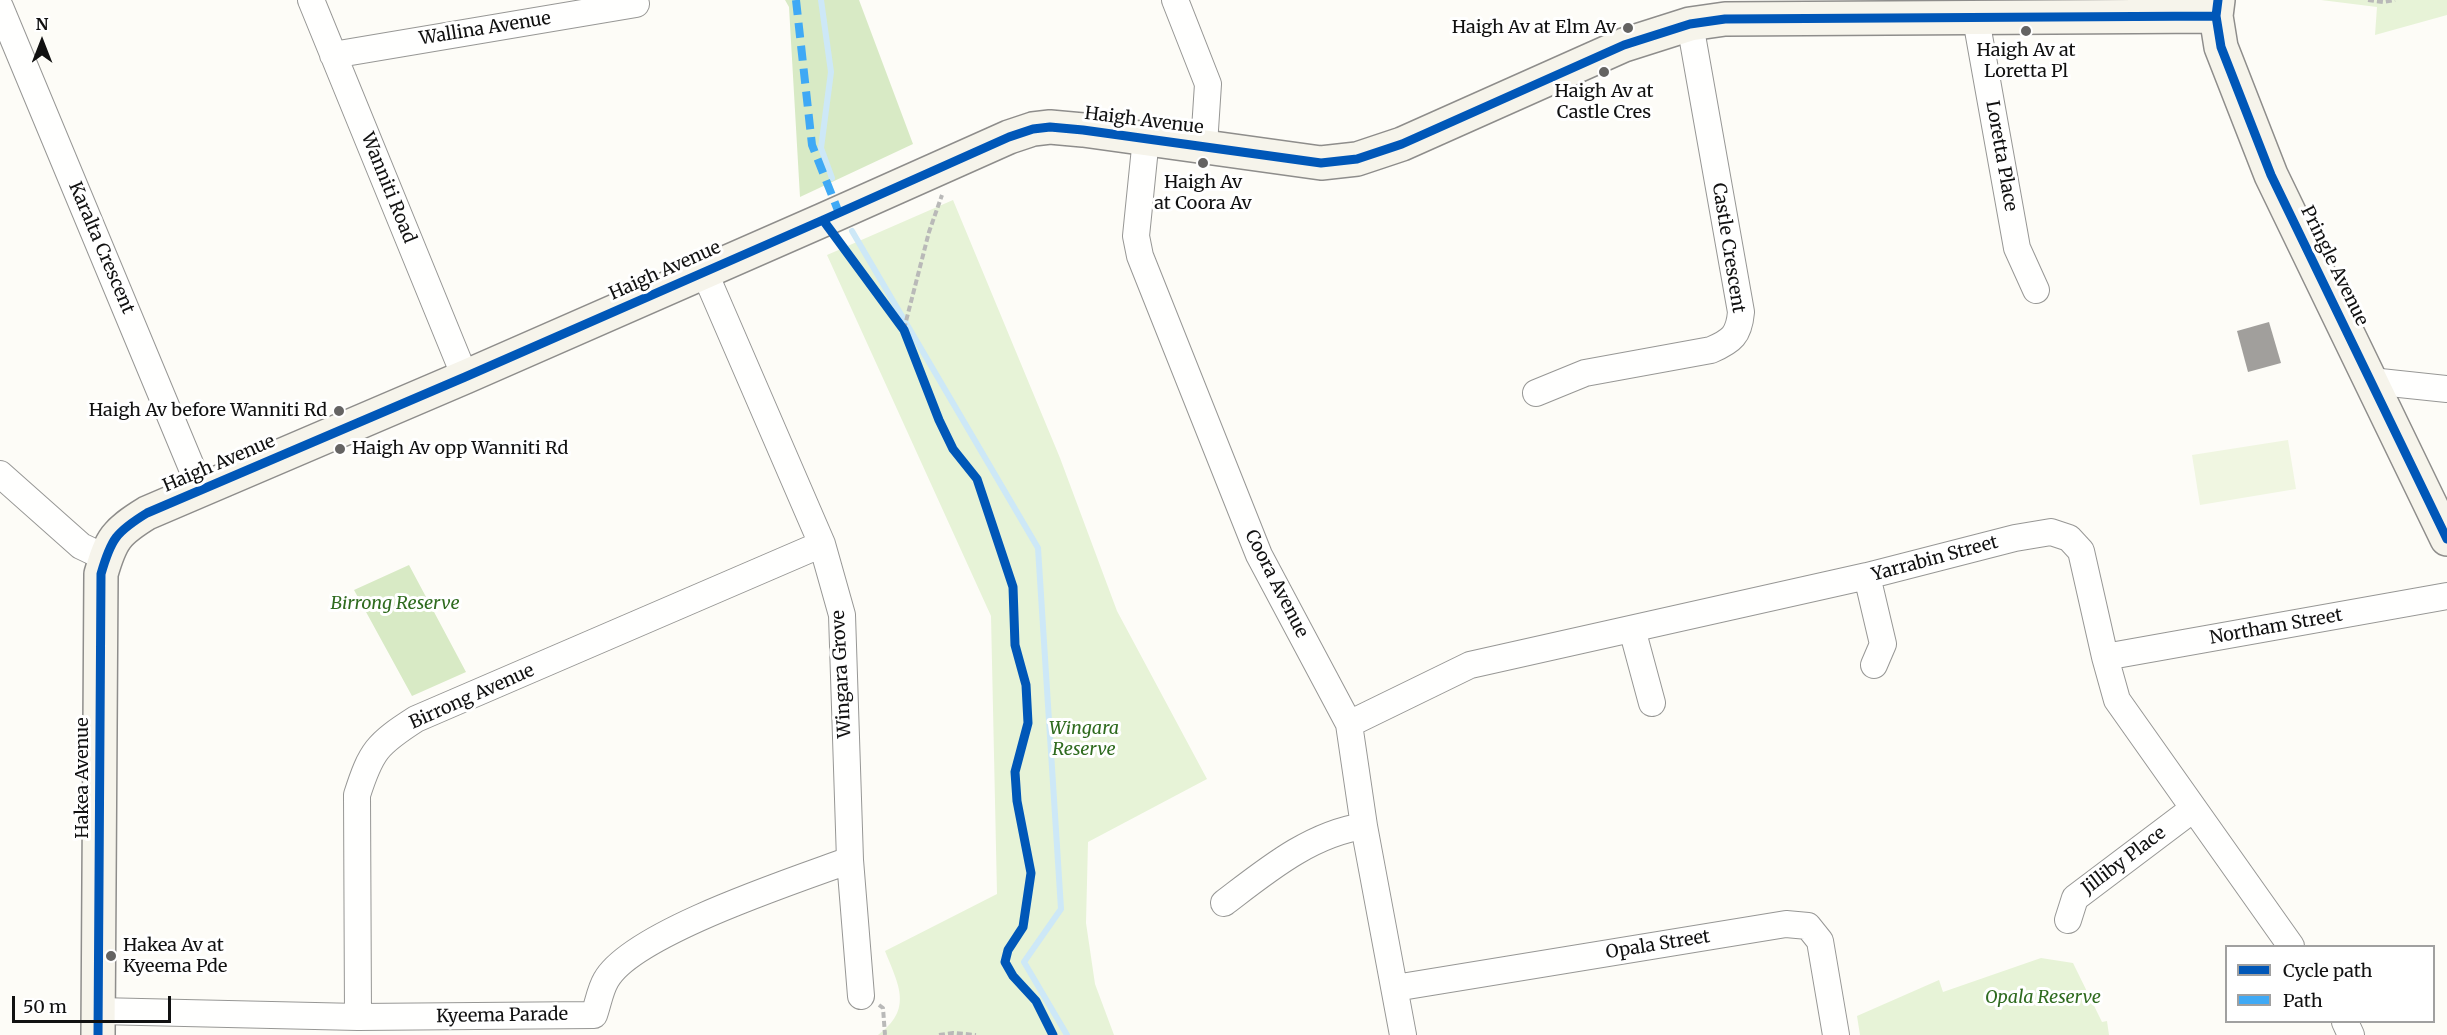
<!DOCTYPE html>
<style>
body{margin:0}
#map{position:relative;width:2447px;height:1035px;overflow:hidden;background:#fdfcf7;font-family:Merriweather,serif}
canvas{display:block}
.legend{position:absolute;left:2225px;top:945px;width:210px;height:78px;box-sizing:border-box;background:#fff;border:2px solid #a0a0a0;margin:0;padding:8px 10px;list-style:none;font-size:18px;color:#111}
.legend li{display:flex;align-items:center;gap:12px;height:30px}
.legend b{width:30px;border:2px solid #a0a0a0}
.north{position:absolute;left:12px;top:12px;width:60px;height:60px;-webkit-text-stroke:4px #fff;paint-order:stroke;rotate:0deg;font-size:16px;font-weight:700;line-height:24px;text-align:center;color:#111}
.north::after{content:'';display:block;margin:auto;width:21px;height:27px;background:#111;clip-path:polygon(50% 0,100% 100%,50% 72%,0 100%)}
.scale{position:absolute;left:12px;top:996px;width:159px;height:27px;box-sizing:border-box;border:3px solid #111;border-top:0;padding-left:8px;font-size:18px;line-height:21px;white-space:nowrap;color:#111;-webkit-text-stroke:4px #fff;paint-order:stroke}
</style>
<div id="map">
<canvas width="2447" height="1035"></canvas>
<ul class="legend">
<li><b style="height:8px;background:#0057b8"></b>Cycle path</li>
<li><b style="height:8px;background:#3fa9f5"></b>Path</li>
</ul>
<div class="north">N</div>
<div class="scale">50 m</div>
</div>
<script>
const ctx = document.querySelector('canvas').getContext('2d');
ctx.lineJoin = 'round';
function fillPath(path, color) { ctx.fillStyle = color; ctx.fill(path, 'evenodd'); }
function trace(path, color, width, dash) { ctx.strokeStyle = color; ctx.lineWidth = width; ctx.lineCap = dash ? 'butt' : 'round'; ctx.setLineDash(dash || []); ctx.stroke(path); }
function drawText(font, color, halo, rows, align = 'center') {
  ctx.font = font + ' Merriweather,serif'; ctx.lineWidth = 6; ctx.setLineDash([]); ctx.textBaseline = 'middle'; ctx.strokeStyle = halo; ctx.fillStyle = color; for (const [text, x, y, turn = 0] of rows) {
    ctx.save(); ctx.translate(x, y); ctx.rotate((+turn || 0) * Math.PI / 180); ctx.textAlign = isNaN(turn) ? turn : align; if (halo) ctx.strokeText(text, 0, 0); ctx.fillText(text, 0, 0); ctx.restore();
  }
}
fillPath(new Path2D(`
 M2321 0H2447V15L2375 35 2377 7Z
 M953 200 1060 458 1117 611 1207 779 1088 842 1086 923 1095 984 1114 1035H878C913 1009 899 986 885 951L997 894 991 616 827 255Z
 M2041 958 2073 963 2102 1022 2107 1021 2109 1035H1860L1857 1016 1939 980 1943 992Z`), '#e7f3d7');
fillPath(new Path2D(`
 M785 0H859L913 144 800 197 789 7Z
 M409 565 466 672 412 696 354 590Z`), '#d8eac5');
fillPath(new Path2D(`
 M2288 440 2296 489 2200 505 2192 455Z`), '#f0f6e1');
trace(new Path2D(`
 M821 0 831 72 821 148 832 178
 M852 231 1038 548 1061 909 1024 962 1067 1035`), '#cde8f7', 6);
fillPath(new Path2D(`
 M2269 322 2281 363 2248 372 2237 331Z`), '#a19f9c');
const street = new Path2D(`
 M311 0 465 377
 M1175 0 1208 84 1204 145
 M0 7 201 490
 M1976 19 2017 248 2036 290
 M333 55 636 4
 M1146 138 1136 236 1140 256 1259 555 1349 724 1364 826 1403 1035
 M704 271 822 544 842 615 850 860 861 996
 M2371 381 2447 389
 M1536 393 1585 373 1711 350C1732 341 1739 335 1741 312L1690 24
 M0 474 81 546 106 558
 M1867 576 1883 644 1874 665
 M1632 629 1652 703
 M2105 657 2447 596
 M1349 724 1470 665 1867 576 2015 538 2051 532 2069 538 2081 551 2105 657 2117 700 2291 946
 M1224 903C1266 871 1310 834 1364 826
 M2068 920 2075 898 2193 809
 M1395 988 1786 924 1808 926 1820 941 1836 1035
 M98 1011 358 1017 594 1015C598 1004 600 990 606 980 632 933 796 880 850 860
 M358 1017 357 795C371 751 377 744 416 719L822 544
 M2345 1022 2351 1035`);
const secondary = new Path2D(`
 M2218 0 2216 16 2221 47 2271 175 2447 539
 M98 1035 101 574C111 539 116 532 147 513L465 377 823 220 1009 137 1033 129 1050 127 1083 130 1321 163 1357 159 1402 144 1624 45 1690 24 1725 19 2216 16`);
trace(street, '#979795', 28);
trace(secondary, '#8e8d8b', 36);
trace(new Path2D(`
 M2368 0 2383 2 2395 0
 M839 242 904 330 939 420 953 449 977 479 1013 587 1015 645 1026 685 1028 723 1015 772 1017 801 1031 873 1023 927 1008 950 1005 962 1013 976 1036 1001 1053 1035
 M904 329 929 232 942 195
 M879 1005 883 1008 885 1035
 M939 1035 953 1033 976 1035`), '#b9b9b8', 4, [6, 3]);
trace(street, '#fffffe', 26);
trace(secondary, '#f6f4eb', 33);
trace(new Path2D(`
 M796 0 812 145 839 213`), '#3fa9f5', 8, [15, 8]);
trace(new Path2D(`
 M2218 0 2216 16 2221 47 2271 175 2447 539
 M823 220 904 330 939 420 953 449 977 479 1013 587 1015 645 1026 685 1028 723 1015 772 1017 801 1031 873 1023 927 1008 950 1005 962 1013 976 1036 1001 1053 1035
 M98 1035 101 574C111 539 116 532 147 513L465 377 823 220 1009 137 1033 129 1050 127 1083 130 1321 163 1357 159 1402 144 1624 45 1690 24 1725 19 2216 16`), '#0057b8', 9);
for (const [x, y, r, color] of [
 [1628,28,6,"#646362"],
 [2026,31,6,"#646362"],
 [1604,72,6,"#646362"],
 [1203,163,6,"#646362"],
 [339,411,6,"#646362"],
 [340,449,6,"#646362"],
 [111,956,6,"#646362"]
]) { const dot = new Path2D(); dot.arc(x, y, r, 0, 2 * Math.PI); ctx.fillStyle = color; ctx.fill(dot); trace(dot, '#fff', 2); }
drawText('18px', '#111', '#fff', [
 ["Haigh Av at Elm Av",1616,28,"right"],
 ["Haigh Av at",2026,51],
 ["Loretta Pl",2026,72],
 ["Haigh Av at",1604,92],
 ["Castle Cres",1604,113],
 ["Haigh Av",1203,183],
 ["at Coora Av",1203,204],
 ["Haigh Av before Wanniti Rd",327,411,"right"],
 ["Haigh Av opp Wanniti Rd",352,449,"left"],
 ["Hakea Av at",123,946,"left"],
 ["Kyeema Pde",123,967,"left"]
]);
drawText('18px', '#111', '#fff', [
 ["Wallina Avenue",485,29,-9],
 ["Haigh Avenue",1144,121,7],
 ["Loretta Place",2001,156,80],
 ["Wanniti Road",388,188,68],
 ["Karalta Crescent",101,248,67],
 ["Castle Crescent",1728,248,81],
 ["Pringle Avenue",2334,266,64],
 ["Haigh Avenue",665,271,-24],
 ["Haigh Avenue",219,464,-23],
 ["Yarrabin Street",1935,559,-15],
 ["Coora Avenue",1276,584,63],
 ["Northam Street",2276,627,-10],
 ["Wingara Grove",842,674,-93],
 ["Birrong Avenue",472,697,-24],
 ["Hakea Avenue",83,778,-90],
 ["Jilliby Place",2124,861,-37],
 ["Opala Street",1658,945,-9],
 ["Kyeema Parade",502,1016,-1]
]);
drawText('italic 18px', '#2f6b1f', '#fff', [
 ["Birrong Reserve",395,604],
 ["Wingara",1084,729],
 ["Reserve",1084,750],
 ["Opala Reserve",2043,998]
]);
</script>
